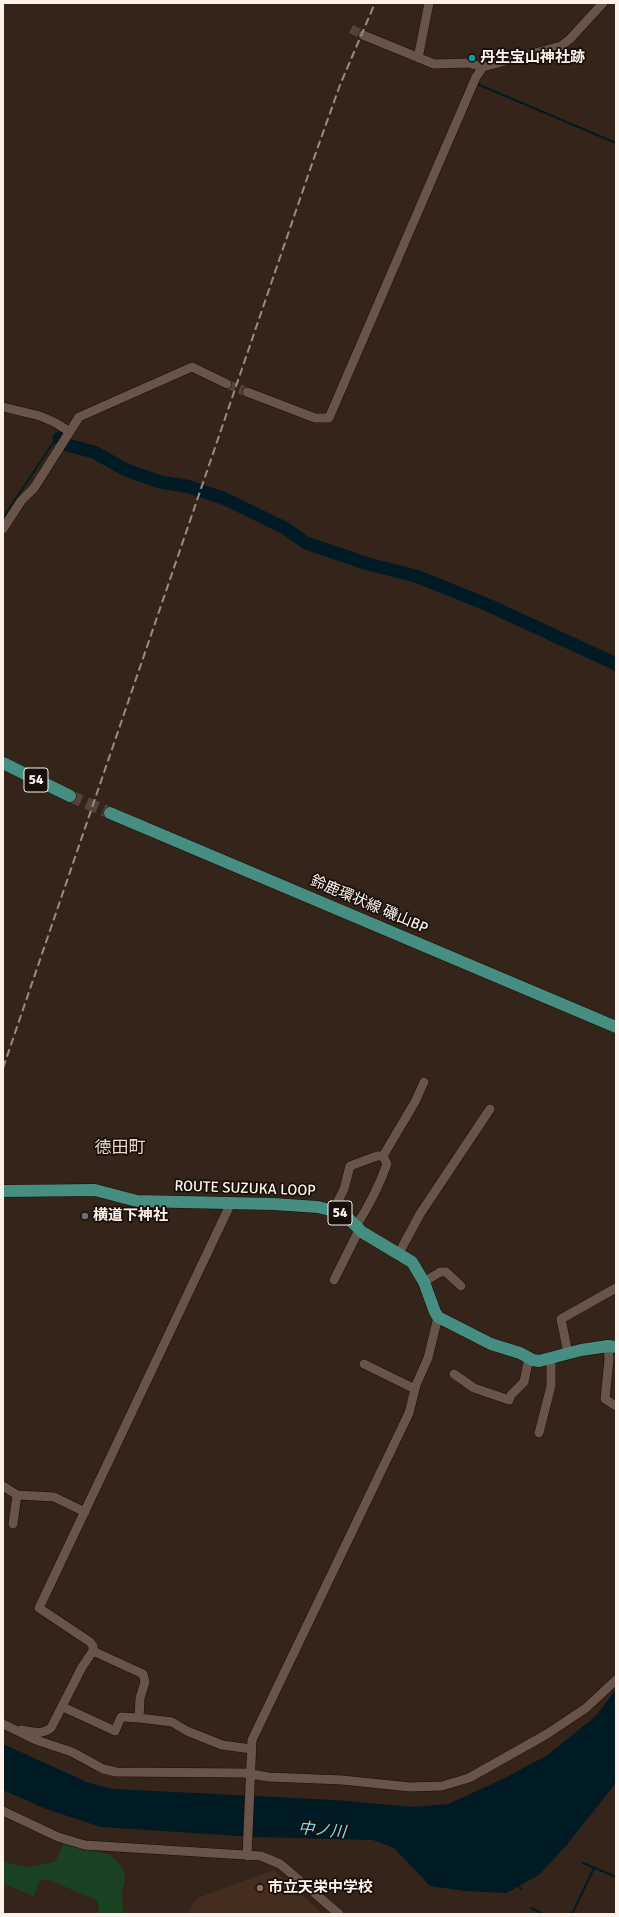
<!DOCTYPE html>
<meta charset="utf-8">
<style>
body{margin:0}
#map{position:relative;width:619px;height:1917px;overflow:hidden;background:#352419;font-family:Signika,sans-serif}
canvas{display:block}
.frame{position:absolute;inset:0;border:4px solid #fef2eb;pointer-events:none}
</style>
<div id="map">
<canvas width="619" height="1917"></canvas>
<div class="frame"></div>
</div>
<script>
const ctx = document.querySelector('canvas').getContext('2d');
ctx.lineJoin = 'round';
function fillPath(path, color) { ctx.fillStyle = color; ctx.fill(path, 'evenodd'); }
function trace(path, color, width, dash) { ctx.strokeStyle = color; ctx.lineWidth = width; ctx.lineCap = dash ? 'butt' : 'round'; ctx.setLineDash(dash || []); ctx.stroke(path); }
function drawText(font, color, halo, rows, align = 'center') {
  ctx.font = font + ' Signika,"Noto Sans JP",sans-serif'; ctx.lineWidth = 3.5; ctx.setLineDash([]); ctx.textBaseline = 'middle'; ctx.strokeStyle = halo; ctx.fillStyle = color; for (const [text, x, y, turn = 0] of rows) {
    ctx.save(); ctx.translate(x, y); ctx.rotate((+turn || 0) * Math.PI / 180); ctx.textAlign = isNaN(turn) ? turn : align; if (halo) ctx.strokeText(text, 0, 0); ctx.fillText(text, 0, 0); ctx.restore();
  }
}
fillPath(new Path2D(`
 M274 1870 323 1914H187L197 1898Z`), '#442d1f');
fillPath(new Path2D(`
 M64 1843 111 1855 119 1864 124 1872 125 1879 122 1891 123 1914H97L99 1905 96 1900 49 1880H40L34 1896 3 1884V1862L28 1867 55 1862Z`), '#1a4121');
fillPath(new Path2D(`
 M616 1689V1783L565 1847 539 1875 506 1893 465 1891 430 1886 394 1848 373 1840 255 1837 101 1827 46 1809 3 1790V1744L89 1783 113 1789 335 1800 414 1807 448 1804 503 1779 546 1756 596 1716Z`), '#001b23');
trace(new Path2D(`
 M477 84 616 143
 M3 518 55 440 59 438
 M583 1863 616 1877
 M518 1885 521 1889
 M531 1908 544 1914
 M572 1914 594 1868`), '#001b23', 2);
trace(new Path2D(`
 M59 438 67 445 94 452 126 470 160 482 186 486 223 498 285 528 306 543 368 564 416 576 488 605 616 664`), '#001b23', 13);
trace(new Path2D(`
 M351 29 363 35
 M227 384 247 392`), '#534338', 9, [9, 4.5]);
trace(new Path2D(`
 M70 796 110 813`), '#534338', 12, [12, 6]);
const minor = new Path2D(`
 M363 35 434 64 468 63 483 67 561 46 570 39 603 3
 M418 58 429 3
 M247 392 315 418H329L476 77 483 67
 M3 407 40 416 56 423 70 432
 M3 529 21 501 34 488 79 417 192 367 227 384
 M338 1201 344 1189 350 1166 377 1156H383
 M356 1226C369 1206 379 1186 387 1164L383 1156 415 1102 424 1082
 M399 1253 420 1214 490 1109
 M334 1280 359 1230
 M424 1282 440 1272H446L461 1286
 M608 1346 609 1359 605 1399 616 1406
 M568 1353 561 1319 616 1288
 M364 1364 415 1389
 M454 1374 474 1388 509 1400 511 1395 524 1382 529 1358
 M539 1433 551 1386V1357
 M3 1486 17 1495 54 1497 85 1512
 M13 1524 17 1495
 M93 1651 143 1674 145 1682 140 1698 139 1718 172 1722 187 1731 222 1745 251 1749
 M63 1707 115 1731 121 1717 139 1718
 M3 1724 36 1740 72 1752 103 1769 116 1772 244 1773 269 1777 342 1780 410 1787 442 1786 469 1778 547 1734 586 1708 616 1680
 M21 1730C31 1732 42 1735 51 1728L82 1667 93 1651V1646L90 1642 39 1608 231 1203
 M3 1811 58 1837 85 1845 261 1856 280 1864 339 1914
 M247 1856 252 1740 409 1413 416 1385 428 1358 438 1317`);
const major = new Path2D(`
 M3 763 70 796
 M110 813 616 1027
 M3 1191 95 1190 137 1201 273 1204 318 1207 338 1212 346 1216 362 1232 412 1262 424 1282 435 1312 438 1317 491 1344 520 1353 533 1360 539 1361 581 1350 608 1346 616 1347`);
trace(minor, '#1c0c04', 10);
trace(major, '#1c0c04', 13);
trace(minor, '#685448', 9);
trace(major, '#478e82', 12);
trace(new Path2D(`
 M3 1068 314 158 340 85 375 3`), '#9b8c83', 2, [8, 4]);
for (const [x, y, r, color] of [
 [472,58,4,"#0f9aa8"],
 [85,1216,4,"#6b7280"],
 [260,1888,4,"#8d6e63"]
]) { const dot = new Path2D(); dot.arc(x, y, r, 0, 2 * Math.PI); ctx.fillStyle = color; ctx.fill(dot); trace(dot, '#170f0a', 1.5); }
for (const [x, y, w] of [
 [36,780,24],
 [340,1213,24]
]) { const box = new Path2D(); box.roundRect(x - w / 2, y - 12, w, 24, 3); ctx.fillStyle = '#170f0a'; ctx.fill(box); trace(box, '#fef2eb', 1); }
drawText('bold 14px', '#fef2eb', null, [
 ["54",36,780],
 ["54",340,1213]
]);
drawText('bold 15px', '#fef2eb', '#170f0a', [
 ["丹生宝山神社跡",480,58],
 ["横道下神社",93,1216],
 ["市立天栄中学校",268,1888]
], 'left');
drawText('15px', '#fef2eb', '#170f0a', [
 ["鈴鹿環状線 磯山BP",369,905,23],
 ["ROUTE SUZUKA LOOP",245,1189,2]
]);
drawText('italic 16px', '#77defb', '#170f0a', [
 ["中ノ川",322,1831,5]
]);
drawText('17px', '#ecd4c7', '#170f0a', [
 ["徳田町",120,1149]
]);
</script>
